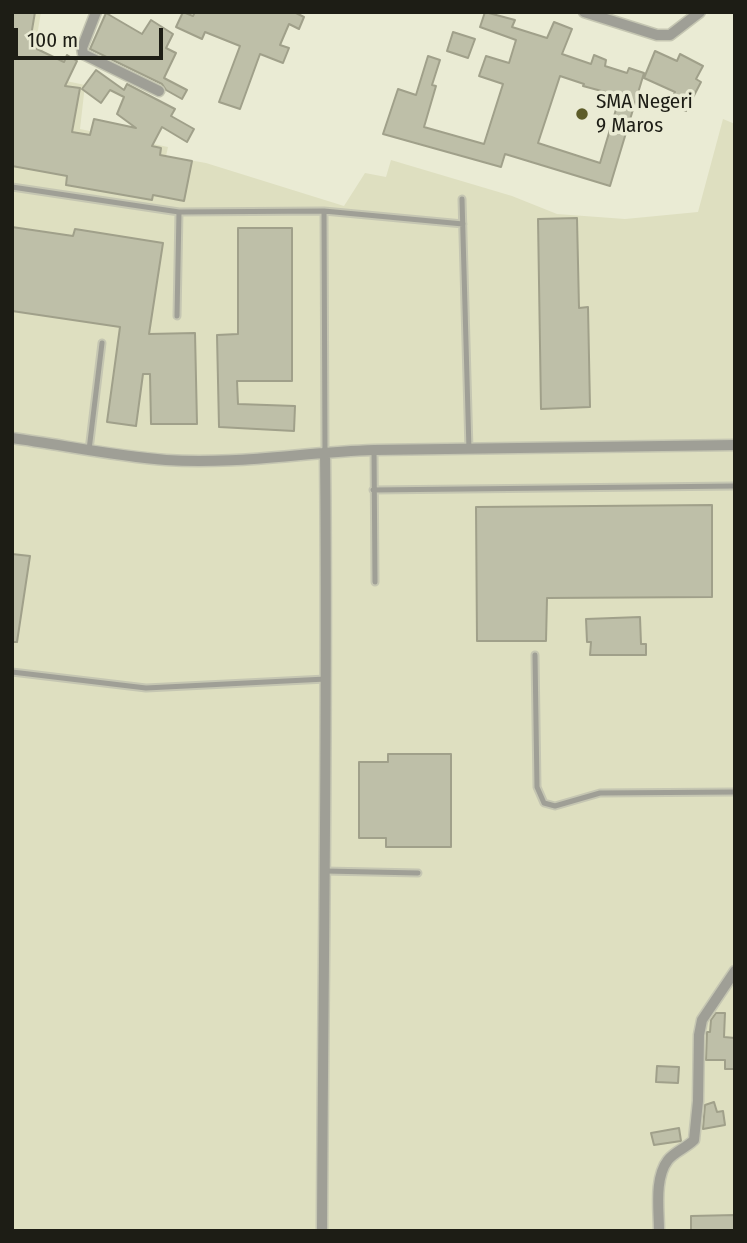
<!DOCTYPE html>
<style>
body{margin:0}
#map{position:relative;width:747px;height:1243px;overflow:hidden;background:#eaebd4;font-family:"Fira Sans Condensed",sans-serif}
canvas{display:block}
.frame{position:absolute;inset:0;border:14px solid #1d1d15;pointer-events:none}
.scale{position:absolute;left:14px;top:28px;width:149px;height:32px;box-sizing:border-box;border:4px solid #1d1d15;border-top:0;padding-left:9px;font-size:21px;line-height:24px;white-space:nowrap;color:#1d1d15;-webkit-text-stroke:5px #eaebd4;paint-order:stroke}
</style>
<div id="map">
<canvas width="747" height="1243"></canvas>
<div class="frame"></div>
<div class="scale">100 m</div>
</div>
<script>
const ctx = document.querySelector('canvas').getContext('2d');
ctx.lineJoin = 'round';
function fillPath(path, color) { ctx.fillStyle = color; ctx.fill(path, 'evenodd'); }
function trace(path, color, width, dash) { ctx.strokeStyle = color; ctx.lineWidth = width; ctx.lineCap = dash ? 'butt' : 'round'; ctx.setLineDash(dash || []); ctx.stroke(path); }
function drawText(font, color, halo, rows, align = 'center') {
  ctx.font = font + ' "Fira Sans Condensed",sans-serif'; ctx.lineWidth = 7; ctx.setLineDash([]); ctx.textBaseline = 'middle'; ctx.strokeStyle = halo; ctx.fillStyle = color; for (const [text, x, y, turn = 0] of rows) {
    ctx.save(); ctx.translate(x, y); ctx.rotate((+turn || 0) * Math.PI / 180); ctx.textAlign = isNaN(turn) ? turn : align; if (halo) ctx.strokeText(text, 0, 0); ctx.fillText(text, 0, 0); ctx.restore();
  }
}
fillPath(new Path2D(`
 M12 12H41L37 36 45 41 38 75 85 85 80 129 168 147 166 156 206 163 344 206 365 173 386 177 391 160 512 196 557 214 625 219 698 212 723 119 735 124V1231H12Z`), '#dedfc0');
const building = new Path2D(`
 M12 12H35L30 42 38 43 37 49 64 62 67 55 77 61 65 86 80 88 72 132 90 135 94 119 136 128 117 114 124 97 110 90 101 103 82 89 96 70 124 90 127 84 175 109 171 116 194 129 187 142 162 127 152 146 161 148 160 155 192 161 184 201 153 195 152 200 66 185 67 176 12 166Z
 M183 12 193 16 195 12H294L304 17 299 29 289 24 280 45 289 48 283 63 260 54 240 109 219 102 240 46 205 32 202 39 176 27Z
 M485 12 515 20 512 27 547 38 554 22 572 29 562 54 591 64 594 55 606 60 605 66 627 73 629 68 644 73 610 186 505 154 501 167 383 134 398 89 416 95 428 56 440 60 432 85 436 86 424 127 484 144 503 84 479 76 486 56 509 63 516 40 480 27ZM560 76 584 84 583 86 620 96 600 163 538 143Z
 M106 13 142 34 151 20 173 34 166 48 176 53 164 78 187 90 182 99 166 90 162 84 90 49Z
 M453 32 475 39 468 58 447 51Z
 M655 51 677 61 680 54 703 66 696 79 701 82 686 111 670 104 675 92 644 78Z
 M577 218 579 308 588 307 590 407 541 409 538 219Z
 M12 227 73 236 75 229 163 243 149 334 195 333 197 424H151L150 374H143L136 426 107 422 120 327 12 311Z
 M238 228H292V381H237L238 404 295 406 294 431 219 427 217 335 238 334Z
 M712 505V597L547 598 546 641H477L476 507Z
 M12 554 30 556 17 642H12Z
 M640 617 641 644H646V655H590L591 642H587L586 619Z
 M388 754H451V847H386V838H359V762H388Z
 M716 1013H725L724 1037 735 1038V1069H725V1060H706L707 1032H710L711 1020Z
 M657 1066 679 1067 678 1083 656 1082Z
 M714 1102 717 1112 723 1111 725 1125 703 1129 705 1105Z
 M679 1128 681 1141 654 1145 651 1133Z
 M735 1215V1231H691V1216Z`);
fillPath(building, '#bebfa8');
trace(building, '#a0a08a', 2);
const service = new Path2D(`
 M12 187 179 212 324 211 463 224
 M462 199 469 450
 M324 211 325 452
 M177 316 179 212
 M89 450 102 343
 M374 450 375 582
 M373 490 735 486
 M535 655 537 787 544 803 555 806 600 793 735 792
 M12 672 146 688 326 679
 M325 871 418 873`);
const minor = new Path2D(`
 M96 12 82 48 83 54 159 91
 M584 12 657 35H670L700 12
 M12 438C63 445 114 456 166 460 235 465 305 452 374 450L735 445
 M322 1231C323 971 328 711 325 452
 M659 1231C659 1210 654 1178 668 1160 674 1152 686 1148 694 1140L698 1101 699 1035 702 1020 735 971`);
trace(service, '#c5c6b2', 9);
trace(minor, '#c5c6b2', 13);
trace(service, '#9f9f96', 5);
trace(minor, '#9f9f96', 10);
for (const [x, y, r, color] of [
 [582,114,7,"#5d5c29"]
]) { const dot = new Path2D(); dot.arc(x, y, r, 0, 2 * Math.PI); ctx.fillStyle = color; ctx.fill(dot); trace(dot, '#eaebd4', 2.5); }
drawText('21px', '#1d1d15', '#eaebd4', [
 ["SMA Negeri",596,102],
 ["9 Maros",596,126]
], 'left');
</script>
